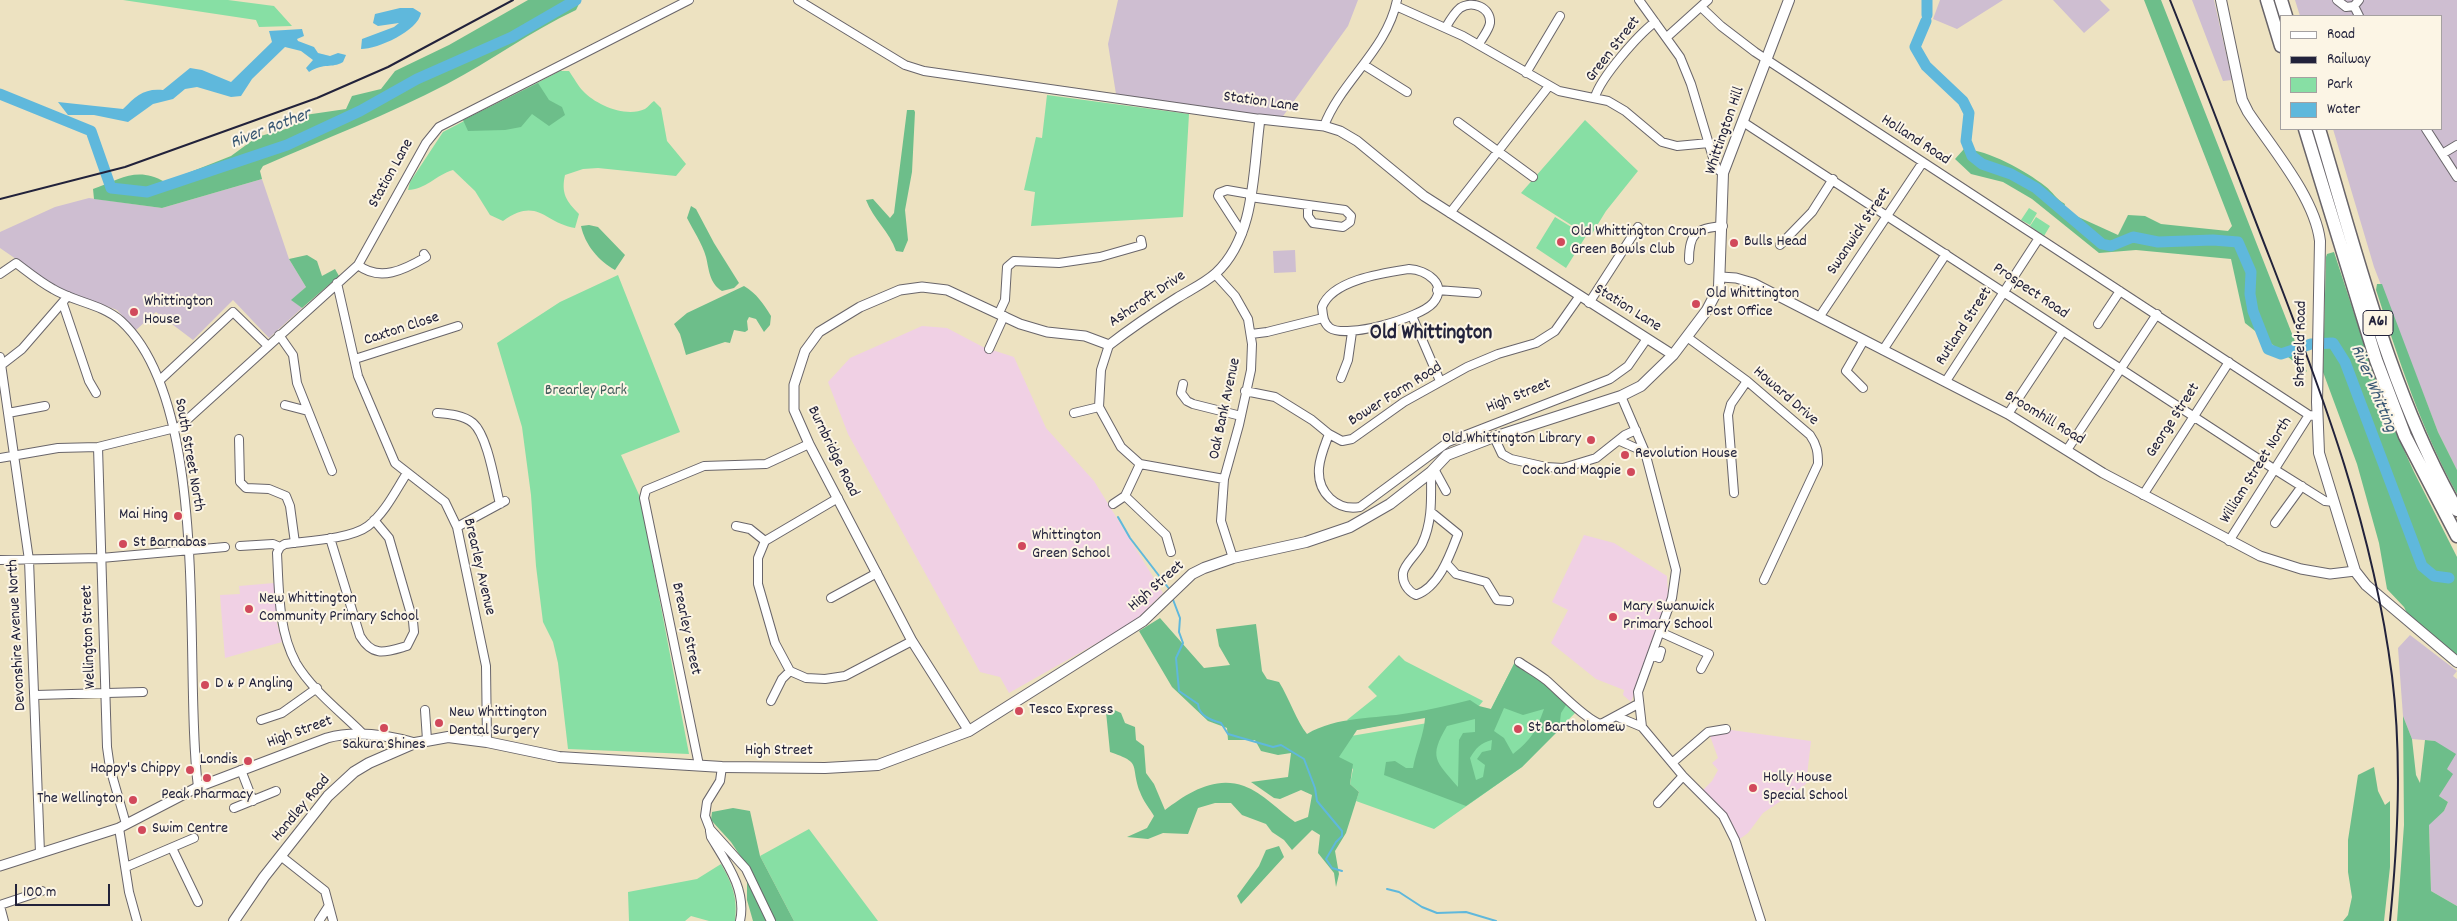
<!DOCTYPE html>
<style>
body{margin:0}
#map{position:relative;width:2457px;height:921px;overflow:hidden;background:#ede2c1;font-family:Dekko,sans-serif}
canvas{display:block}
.legend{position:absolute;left:2280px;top:15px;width:162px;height:115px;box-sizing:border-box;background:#fcf5e5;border:1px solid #a5a1a1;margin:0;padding:6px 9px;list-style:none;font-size:15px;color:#22223b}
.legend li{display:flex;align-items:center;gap:10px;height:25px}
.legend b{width:25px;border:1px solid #a5a1a1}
.scale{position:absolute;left:15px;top:884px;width:95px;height:22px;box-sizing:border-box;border:2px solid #22223b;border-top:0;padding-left:6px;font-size:15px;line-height:18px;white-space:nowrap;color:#22223b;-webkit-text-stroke:4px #fcf5e5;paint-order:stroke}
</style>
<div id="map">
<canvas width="2457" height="921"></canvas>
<ul class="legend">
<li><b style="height:6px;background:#fff"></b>Road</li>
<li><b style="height:6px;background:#22223b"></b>Railway</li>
<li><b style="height:14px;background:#87dfa4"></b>Park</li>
<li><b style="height:14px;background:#5fb8dc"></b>Water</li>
</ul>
<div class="scale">100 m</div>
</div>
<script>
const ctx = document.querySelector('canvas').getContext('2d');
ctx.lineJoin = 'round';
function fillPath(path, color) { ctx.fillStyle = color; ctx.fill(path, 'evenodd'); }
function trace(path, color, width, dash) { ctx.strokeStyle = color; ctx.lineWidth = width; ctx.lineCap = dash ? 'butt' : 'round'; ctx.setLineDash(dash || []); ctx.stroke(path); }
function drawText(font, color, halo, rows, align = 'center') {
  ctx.font = font + ' Dekko,sans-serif'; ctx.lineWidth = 4; ctx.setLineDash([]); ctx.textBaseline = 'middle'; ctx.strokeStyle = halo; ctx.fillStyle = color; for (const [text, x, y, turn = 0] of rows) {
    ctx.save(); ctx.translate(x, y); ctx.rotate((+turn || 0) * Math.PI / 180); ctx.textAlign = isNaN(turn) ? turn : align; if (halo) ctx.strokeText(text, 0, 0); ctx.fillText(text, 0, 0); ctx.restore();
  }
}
fillPath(new Path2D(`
 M922 326 947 328 983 347 1014 357 1046 428 1094 481 1163 593 1134 622 1009 693 1000 677 980 672 848 434 828 382 850 358Z
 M1584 535 1614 543 1667 576 1668 594 1659 624 1631 702 1623 695 1624 690 1596 679 1551 643 1568 610 1552 602Z
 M274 583 277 624 282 642 225 658 220 595 240 594 239 586Z
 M1731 730 1811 741 1806 784 1763 813 1748 833 1737 841 1732 824 1702 791 1712 781 1718 770 1712 763 1718 758 1710 736Z`), '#f0d0e4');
fillPath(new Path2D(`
 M1118 0H1358L1348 26 1281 119 1116 94 1108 44Z
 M1940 0H2003L1957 29 1933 19Z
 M2053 0H2100L2110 10 2084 33Z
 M2192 0H2214L2232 80 2223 81Z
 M2295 0H2457V470L2438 432 2374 267 2333 129H2441V16H2300Z
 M262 179 289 259 306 287 292 300 302 308 269 338 233 300 193 340 156 312 136 330 117 310 58 288 0 248V232L55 207 89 198 162 208Z
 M1295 250 1296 272 1274 273 1273 251Z
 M2410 635 2457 671 2453 676 2457 679V906L2431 891 2429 824 2444 811 2448 802 2439 796 2452 774 2447 769 2435 741 2412 739 2403 716 2398 648Z`), '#cebed1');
fillPath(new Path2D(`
 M123 0H228L274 6 292 26 259 27 256 20Z
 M560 71H569C574 78 578 86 583 91 596 105 626 118 645 109 648 107 651 103 654 101L661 108 667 141 686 164 676 176 598 168 583 169 565 175C561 193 566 201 579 214L575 228C544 223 538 196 503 221L490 215 475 191 453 170C436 175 425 190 408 190L410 182 443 132Z
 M1047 95 1189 114 1183 217 1031 226 1035 192 1024 190 1036 137 1042 138Z
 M1585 120 1638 171 1606 211 1590 237 1521 193Z
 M2029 208 2037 213 2030 225 2021 220Z
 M1555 217 1586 236 1566 268 1536 248Z
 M2036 217 2050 226 2044 236 2030 226Z
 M618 275 680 432 621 455 640 497 689 754 568 749 558 663 553 642 543 622 536 566 531 495 522 427 497 343 560 302Z
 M1399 655 1405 661 1483 701 1479 706 1357 730 1347 720 1377 696 1368 687Z
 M1515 662 1578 710 1522 767 1434 829 1356 801 1359 792 1350 784 1353 769 1338 757 1351 736 1457 718 1491 709Z
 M809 829 878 921H794L760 856Z
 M721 864C732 883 738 898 735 921H709L691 916 685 921H629L628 892 697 879Z`), '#87dfa4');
fillPath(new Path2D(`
 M528 0H581L576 10C531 31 491 61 447 84 388 115 324 139 263 166L260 171 262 179 162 208 94 199 93 189C121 179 137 166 165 182L231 156 257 137 289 128 305 115 346 109 352 96 381 89 395 71 449 45Z
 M2144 0H2161L2307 372 2245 323 2231 259 2136 250 2099 253 2032 199 2003 182 1971 174 1955 159 1964 149C1988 150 2026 171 2045 186 2053 192 2056 199 2065 204L2063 210 2118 235 2128 215 2145 216 2161 224 2228 231 2232 226Z
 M538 83 549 100 562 107 565 115 549 126 532 114 521 127 505 130 468 131 463 120Z
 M907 110H914L915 112 912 172 905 210 908 240 903 252 896 251C890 232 873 219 866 200L873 199 890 218 894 213Z
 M691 206 696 209 714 243 739 283 734 288 722 291C709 283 709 269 706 257 702 243 693 230 687 218Z
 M589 225 598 227 625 255 615 270C599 261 585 245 581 226Z
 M2334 252 2385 408 2414 472 2457 557V657L2411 621 2404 607 2387 589 2379 543 2357 464 2323 372 2326 257 2327 254Z
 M307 255 317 261 322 276 335 269 339 276 302 308 291 300 306 287 289 259Z
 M2377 284H2382L2438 432 2457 470V494C2421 429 2399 360 2376 290Z
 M744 286C757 294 763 303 771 316L770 325 764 332 756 319 749 317 747 321 748 330 745 332 734 330 730 343 725 342 686 355 680 334 674 324 687 313Z
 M1160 618 1204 668 1230 665 1219 646 1216 629 1256 624 1262 671 1267 679 1279 682C1289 698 1297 722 1307 734 1337 716 1375 719 1409 713 1429 710 1450 705 1470 700L1479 706 1491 709 1515 662 1540 679 1568 702 1561 713 1559 730 1522 767 1466 806 1384 775 1386 762 1395 761 1406 768H1413C1416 751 1424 735 1425 718L1357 730 1339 757 1353 764 1350 784 1359 792 1346 833 1335 851 1339 874 1336 887 1334 873 1318 853 1320 835 1312 830 1292 850 1284 840 1272 832 1266 824 1242 815 1231 803H1215L1198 808 1188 834 1163 833 1148 839 1127 837 1147 828 1154 816C1150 809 1143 801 1140 792 1130 765 1143 763 1110 752L1106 712 1110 708 1121 713 1125 723 1135 727 1136 740 1144 746 1146 773 1154 784 1165 810C1187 793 1215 775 1244 786 1263 793 1279 811 1295 822L1308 817 1312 795 1301 790 1280 799 1274 798 1251 782 1288 777 1291 753 1278 755 1261 751 1255 740H1228L1227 728 1208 721 1172 687 1139 631ZM1504 708 1523 715 1544 709C1536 731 1532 739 1513 754L1504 738 1494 731ZM1475 719V732L1463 733 1459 740 1458 787C1436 761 1428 758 1447 726ZM1492 740 1491 750 1482 752 1477 759 1485 765 1483 777 1476 780 1470 758C1476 748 1480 743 1492 740Z
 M2403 716 2412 739 2416 775 2420 783 2425 740 2435 741 2456 754 2447 769 2453 774 2439 796 2448 802 2444 811 2429 825 2431 891 2457 906V921H2397L2404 825Z
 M2374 767 2378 791 2385 805 2390 801V867L2384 921H2343L2348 915 2352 897 2348 872V840L2358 775Z
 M733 808 750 811 760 856 794 921H753L747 900V866L731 842 711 820 712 812Z
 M1279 846 1284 857 1241 904 1237 896 1259 866 1266 850Z`), '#6dbe8a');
fillPath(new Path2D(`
 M400 8H413L421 13C418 31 378 49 361 49L362 39 394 27 399 23 378 26 373 23 375 14Z
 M302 29 304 36 297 39 298 41 314 47 318 53 330 56 338 53 346 55 343 62C331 69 325 62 309 72L306 68 313 60 301 51 285 47 252 79 241 96 231 97 197 87 185 89 173 99 153 104 128 122 94 115H68L58 102 123 109C136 96 144 88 163 90L190 68 202 70 231 82 272 42 269 31Z`), '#5fb8dc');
trace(new Path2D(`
 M1118 517 1130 538 1170 590
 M1172 597 1180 618 1179 632 1183 643 1176 658 1179 691 1198 704C1199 716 1211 720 1221 723L1228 734 1273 747 1281 745 1304 759 1315 788 1317 801 1342 831V836L1336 842 1326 859 1332 868 1342 871
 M1387 889 1399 892 1422 907 1437 913 1466 912 1496 921`), '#5fb8dc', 2);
trace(new Path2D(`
 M1927 15V0
 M1926 21 1915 47 1926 66 1963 101 1969 113 1966 141 1972 156 1982 164 2011 174 2036 188 2102 244 2111 246 2133 237 2158 242 2213 240 2238 242 2251 272 2250 294 2253 311 2268 349 2281 354 2311 344 2333 343 2345 362 2422 566 2434 576 2449 578
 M0 94 91 131 111 188 147 192 287 145 360 111 417 79 512 37 576 0`), '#5fb8dc', 11);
const minor = new Path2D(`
 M798 0 905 65 924 71 1260 119
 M1639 0 1680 57 1691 84 1714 161 1717 169 1723 173
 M2337 0 2346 7 2354 6 2359 0
 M1396 6 1463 36 1559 91 1608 101 1625 111 1662 142 1677 146 1709 143
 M2354 6 2359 16
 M1701 7 1721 26 1755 52 2309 415 2317 416
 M1446 27C1450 20 1454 13 1460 8 1472 0 1491 7 1490 23 1489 30 1482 38 1479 44
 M1667 37 1708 0
 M1364 65 1407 92
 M1526 73 1560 16
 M1595 97C1601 77 1638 35 1655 22
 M1458 122 1533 177
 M1743 122 2274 469 2325 501 2334 502
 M1324 126C1341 81 1387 50 1397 0
 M2426 129 2457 177
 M2442 154 2457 145
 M1250 197 1345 210 1351 216 1350 222 1343 227 1313 223 1308 216V205
 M1450 213 1549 86
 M1242 233 1218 196 1219 193 1227 190 1250 194
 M1780 245 1812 212 1833 179
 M1689 260C1689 233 1696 228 1723 226
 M358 265C380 282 404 270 426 257L424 254
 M1409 269C1426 270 1449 284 1433 303 1420 318 1346 339 1330 328 1323 323 1323 315 1322 307 1332 280 1383 273 1409 269Z
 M0 274 16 263C28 272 40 282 53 289 74 302 102 304 121 321 213 405 183 669 198 787
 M1215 274 1235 296 1248 319 1252 344 1251 370 1239 425 1224 479 1221 521 1233 558
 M337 283 358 376 395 463 445 502 457 527 486 666 487 742
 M1437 290 1477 293
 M1589 303 1638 227
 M63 304 89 381 96 393
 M999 313 1005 300 1007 267 1014 261 1059 263 1100 257 1142 245 1141 240
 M1412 316 1440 381
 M1820 316 1923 162
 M2098 324 2120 291
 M1251 334 1267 332 1323 318
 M279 335 293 355 297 383 332 471
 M1687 337 1747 381 1810 435C1817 445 1818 452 1818 464L1764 580
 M1109 345 1101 370 1099 407 1121 447 1140 464 1224 479
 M989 349 1004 316
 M1883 350 1946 254
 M0 357 29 560 40 853
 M355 359 458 326
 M0 366 22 349 68 296
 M1341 378 1348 360 1352 332
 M160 380 233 312 267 345
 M1946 381 2039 238
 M1183 384 1181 393 1187 401 1193 404 1241 416
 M1863 388 1846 371 1864 340
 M1245 391 1275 397 1312 420 1329 434 1342 441 1352 439 1404 402 1467 367 1498 354 1536 343 1555 331 1579 297
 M1621 396 1645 452 1676 570 1672 598 1638 692 1642 727 1683 776 1723 816 1735 840 1761 921
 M285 405 308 411
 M8 413 45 406
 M437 413C449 414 463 415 473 423 488 436 495 485 500 504
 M1074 413 1099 407
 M2008 414 2063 331
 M1329 434C1325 445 1320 456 1319 468 1317 493 1337 511 1360 507L1448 442 1610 379 1628 366 1646 340
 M1494 437 1502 454 1511 459 1546 467 1563 468 1596 458 1625 435 1636 430
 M239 439 240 482 246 488 269 489 286 496 290 506 295 543
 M1620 441 1645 452
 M98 447 107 747 110 768 126 824
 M2067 450 2157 314
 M0 458 58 448 98 447 179 427 358 265 426 143 439 127 689 0
 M1434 469 1446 491
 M1431 472C1431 496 1433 521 1422 544 1418 553 1404 564 1403 573 1402 583 1408 591 1416 595 1439 587 1450 555 1458 534L1431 512
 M1734 493 1728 415 1731 404 1747 381
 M2143 495 2229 362
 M1125 496 1166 535 1171 552
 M838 498 765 541 758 558V584L775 643 790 671 806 678 825 679 845 676 912 641
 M1113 504 1125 496 1140 464
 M2275 523 2302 486
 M736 526 750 529 765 541
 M457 527 505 501
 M330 538 360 636C373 658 386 652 407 646L414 632 413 621 389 538 374 520
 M2229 541 2309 415
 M240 546 273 544 280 547
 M280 547 277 553C279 589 278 630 296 663 312 690 341 712 362 733
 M280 547 285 544C307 541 351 539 368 526 385 513 396 490 407 473
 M0 560 101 558 225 547
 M1446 563 1456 574 1486 582 1497 600 1509 601
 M831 598 877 573
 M1660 632 1709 654 1701 669
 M1652 655 1659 658 1661 651
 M1519 662C1528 668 1537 673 1546 680 1559 691 1587 721 1601 724L1638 704
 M36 695 143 692
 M771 701 782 679 790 671
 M425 710 427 740
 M1618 717 1642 727
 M261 720 282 713 317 688
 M1672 763 1708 732 1726 729
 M699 765 644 498 646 490 704 466 766 464 809 444
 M722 767 720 781 707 802 705 816 710 829 746 869 771 921
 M241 770 253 801
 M1658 803 1683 776
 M234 808 276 791
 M119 828 129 892 137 921
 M710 831 711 837C726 862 747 890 740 921
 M172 848 198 902
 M282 857 325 891 333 921
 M126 867 194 838
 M0 905 42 891
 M0 906 4 921
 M319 921 328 907`);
const tertiary = new Path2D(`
 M1721 277 1736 278 1753 283 2008 414 2103 473 2260 556 2301 569 2330 574 2355 571
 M969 731 912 641 809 444 794 410V385L805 351 819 332 860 307 900 290 922 287 947 290 1020 324 1047 332 1085 336 1109 345C1131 328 1153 313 1177 298 1190 290 1205 283 1216 273 1256 236 1253 169 1260 119L1324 126 1340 131 1357 141 1424 196 1673 355
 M0 866 119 828 198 787 327 738C356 730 387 735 415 743`);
const secondary = new Path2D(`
 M2221 0 2242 100 2248 112C2272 148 2315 198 2320 241L2317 402 2319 453 2355 571 2366 585 2457 662
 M234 921 264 877 328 796 354 772 369 763 415 743 448 737 487 742 559 757 722 767 825 768 878 765 969 731 1143 621 1192 574 1204 568 1233 558 1306 542 1350 527 1390 504 1431 472 1447 455 1494 437 1621 396 1641 386 1673 355 1707 310 1719 287 1723 173 1789 0`);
const trunk = new Path2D(`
 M2267 0 2281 46
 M2281 0 2286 16
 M2305 129 2376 360 2405 436 2457 536
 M2319 129C2358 258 2390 392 2457 510`);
trace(minor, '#69656a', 10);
trace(tertiary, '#69656a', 11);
trace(secondary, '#69656a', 12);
trace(trunk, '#69656a', 15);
trace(minor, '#fff', 8);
trace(tertiary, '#fff', 9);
trace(secondary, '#fff', 10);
trace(trunk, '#fff', 12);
trace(new Path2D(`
 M2170 0C2205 87 2237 174 2271 261 2324 398 2373 529 2392 676 2402 757 2398 840 2390 921
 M0 199 125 167 317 98 388 67 513 0`), '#22223b', 2);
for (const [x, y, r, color] of [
 [1561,242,5,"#d1495b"],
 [1734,243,5,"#d1495b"],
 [1696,304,5,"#d1495b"],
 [134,312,5,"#d1495b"],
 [1591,440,5,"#d1495b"],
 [1625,455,5,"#d1495b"],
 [1631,472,5,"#d1495b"],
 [178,516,5,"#d1495b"],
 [123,544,5,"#d1495b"],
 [1022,546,5,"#d1495b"],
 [249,609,5,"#d1495b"],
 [1613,617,5,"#d1495b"],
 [205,685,5,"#d1495b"],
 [1019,711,5,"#d1495b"],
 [439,723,5,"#d1495b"],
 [384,728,5,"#d1495b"],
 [1518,729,5,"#d1495b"],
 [248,761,5,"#d1495b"],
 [190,770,5,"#d1495b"],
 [207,778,5,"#d1495b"],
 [1753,788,5,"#d1495b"],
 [133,800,5,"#d1495b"],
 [142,830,5,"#d1495b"]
]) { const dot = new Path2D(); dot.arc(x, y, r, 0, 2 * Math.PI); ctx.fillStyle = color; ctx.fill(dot); trace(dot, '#fcf5e5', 2); }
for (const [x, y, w] of [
 [2378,323,30]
]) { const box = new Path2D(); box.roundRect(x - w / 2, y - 12.5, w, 25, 4); ctx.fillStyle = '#fcf5e5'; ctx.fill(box); trace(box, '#22223b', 1); }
drawText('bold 15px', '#22223b', null, [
 ["A61",2378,323]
]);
drawText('16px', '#22223b', '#fcf5e5', [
 ["Green Street",1614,50,-52],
 ["Station Lane",1261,103,8],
 ["Whittington Hill",1726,131,-71],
 ["Holland Road",1915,141,33],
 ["Station Lane",392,174,-61],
 ["Swanwick Street",1860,232,-56],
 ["Prospect Road",2030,292,34],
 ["Ashcroft Drive",1148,300,-34],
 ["Station Lane",1627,309,32],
 ["Rutland Street",1965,327,-57],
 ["Caxton Close",402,330,-18],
 ["Sheffield Road",2302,344,-89],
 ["Bower Farm Road",1396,395,-32],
 ["High Street",1519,397,-22],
 ["Howard Drive",1785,397,41],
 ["Oak Bank Avenue",1226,409,-78],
 ["Broomhill Road",2044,419,31],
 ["George Street",2174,421,-57],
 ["Burnbridge Road",832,452,64],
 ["South Street North",188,455,80],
 ["William Street North",2257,471,-58],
 ["Brearley Avenue",478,567,77],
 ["High Street",1157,587,-41],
 ["Brearley Street",685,629,78],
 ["Devonshire Avenue North",18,635,-93],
 ["Wellington Street",90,637,-92],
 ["High Street",300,733,-20],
 ["High Street",779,752],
 ["Handley Road",302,809,-50]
]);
drawText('16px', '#22223b', '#fcf5e5', [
 ["Old Whittington Crown",1571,233],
 ["Green Bowls Club",1571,251],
 ["Bulls Head",1744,243],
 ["Old Whittington",1706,295],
 ["Post Office",1706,313],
 ["Whittington",144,303],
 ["House",144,321],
 ["Old Whittington Library",1581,440,"right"],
 ["Revolution House",1635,455],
 ["Cock and Magpie",1621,472,"right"],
 ["Mai Hing",168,516,"right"],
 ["Whittington",1032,537],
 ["Green School",1032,555],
 ["St Barnabas",133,544],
 ["New Whittington",259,600],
 ["Community Primary School",259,618],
 ["Mary Swanwick",1623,608],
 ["Primary School",1623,626],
 ["D & P Angling",215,685],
 ["Tesco Express",1029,711],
 ["New Whittington",449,714],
 ["Dental Surgery",449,732],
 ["St Bartholomew",1528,729],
 ["Sakura Shines",384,746,"center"],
 ["Londis",238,761,"right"],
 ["Happy's Chippy",180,770,"right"],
 ["Holly House",1763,779],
 ["Special School",1763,797],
 ["Peak Pharmacy",207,796,"center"],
 ["The Wellington",123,800,"right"],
 ["Swim Centre",152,830]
], 'left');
drawText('16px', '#405b5a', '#fcf5e5', [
 ["Brearley Park",586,392]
]);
drawText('italic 18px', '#375673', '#fcf5e5', [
 ["River Rother",271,130,-21],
 ["River Whitting",2372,389,67]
]);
drawText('bold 21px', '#22223b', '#fcf5e5', [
 ["Old Whittington",1431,335]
]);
</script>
